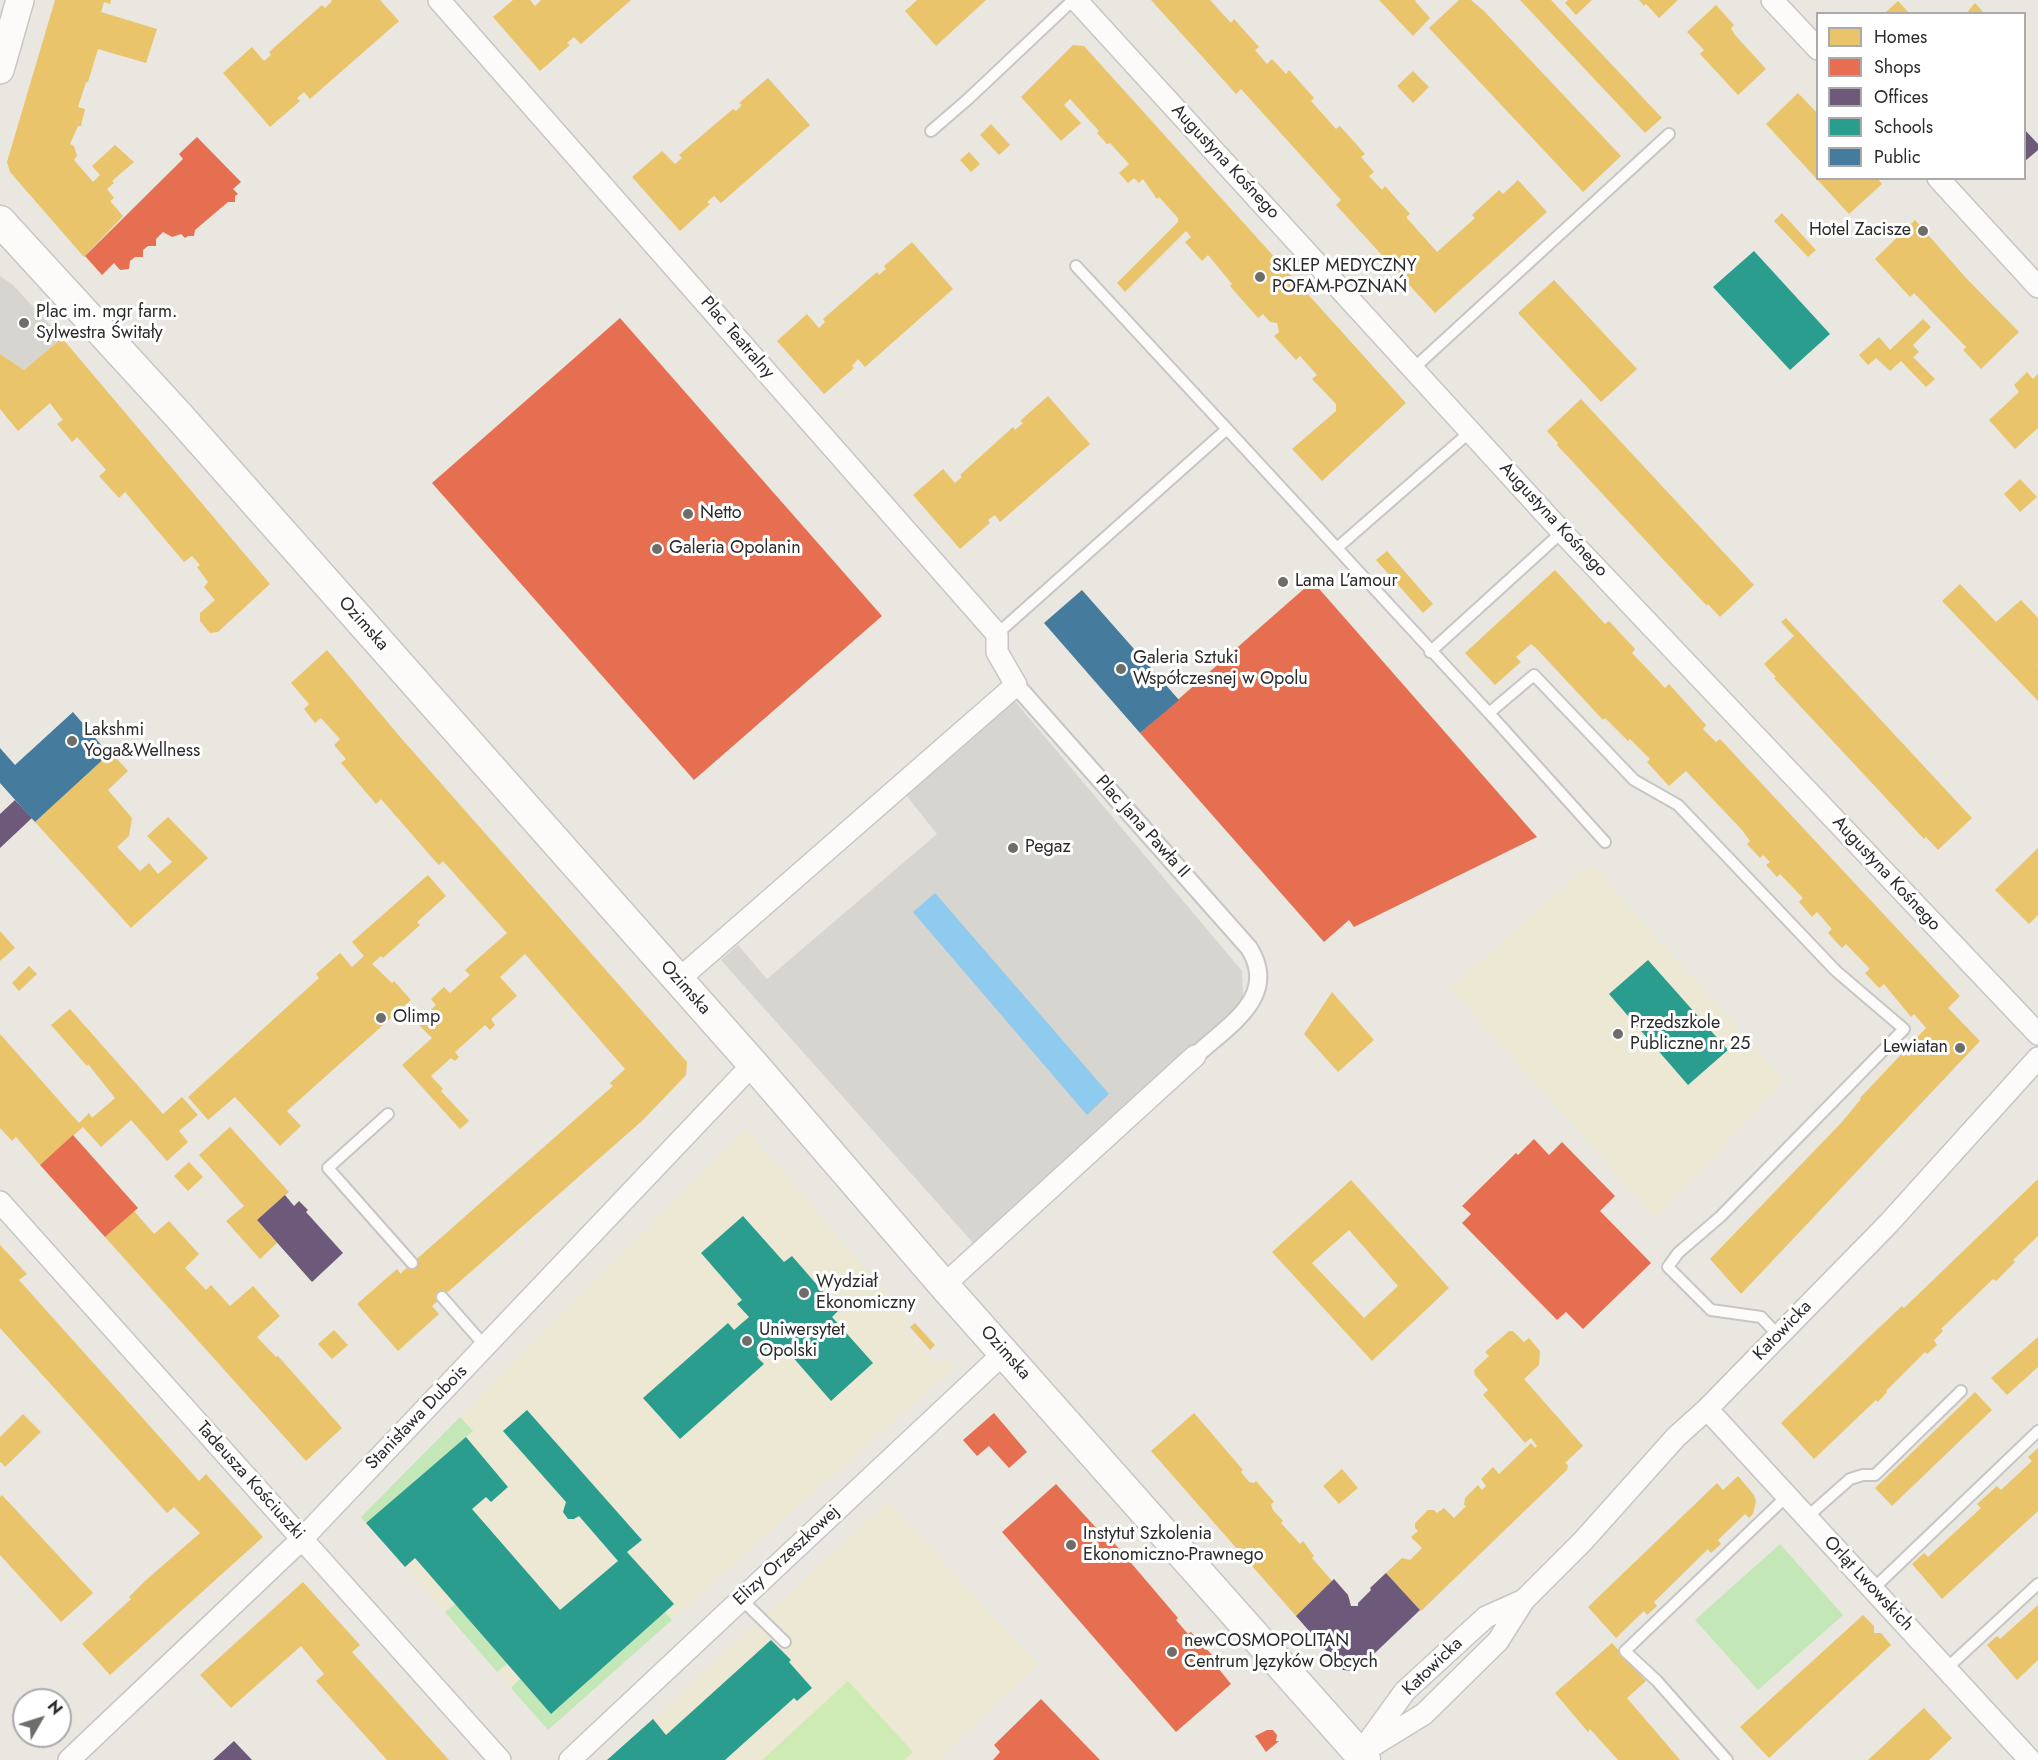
<!DOCTYPE html>
<meta charset="utf-8">
<style>
body{margin:0}
#map{position:relative;width:2038px;height:1760px;overflow:hidden;background:#e9e7e0;font-family:Jost,sans-serif}
canvas{display:block}
.legend{position:absolute;left:1816px;top:12px;width:210px;height:168px;box-sizing:border-box;background:#fff;border:2px solid #aaa;margin:0;padding:8px 10px;list-style:none;font-size:18px;color:#2b2b2b}
.legend li{display:flex;align-items:center;gap:12px;height:30px}
.legend b{width:30px;border:2px solid #aaa}
.north{position:absolute;left:12px;top:1688px;width:60px;height:60px;box-sizing:border-box;background:#fff;border:2px solid #aaa;border-radius:50%;rotate:51deg;font-size:16px;font-weight:700;line-height:24px;text-align:center;color:#2b2b2b}
.north::after{content:'';display:block;margin:auto;width:21px;height:27px;background:#6e6d6a;clip-path:polygon(50% 0,100% 100%,50% 72%,0 100%)}
</style>
<div id="map">
<canvas width="2038" height="1760"></canvas>
<ul class="legend">
<li><b style="height:16px;background:#e9c46a"></b>Homes</li>
<li><b style="height:16px;background:#e76f51"></b>Shops</li>
<li><b style="height:16px;background:#6d597a"></b>Offices</li>
<li><b style="height:16px;background:#2a9d8f"></b>Schools</li>
<li><b style="height:16px;background:#457b9d"></b>Public</li>
</ul>
<div class="north">N</div>
</div>
<script>
const ctx = document.querySelector('canvas').getContext('2d');
ctx.lineJoin = 'round';
function fillPath(path, color) { ctx.fillStyle = color; ctx.fill(path, 'evenodd'); }
function trace(path, color, width, dash) { ctx.strokeStyle = color; ctx.lineWidth = width; ctx.lineCap = dash ? 'butt' : 'round'; ctx.setLineDash(dash || []); ctx.stroke(path); }
function drawText(font, color, halo, rows, align = 'center') {
  ctx.font = font + ' Jost,sans-serif'; ctx.lineWidth = 6; ctx.setLineDash([]); ctx.textBaseline = 'middle'; ctx.strokeStyle = halo; ctx.fillStyle = color; for (const [text, x, y, turn = 0] of rows) {
    ctx.save(); ctx.translate(x, y); ctx.rotate((+turn || 0) * Math.PI / 180); ctx.textAlign = isNaN(turn) ? turn : align; if (halo) ctx.strokeText(text, 0, 0); ctx.fillText(text, 0, 0); ctx.restore();
  }
}
fillPath(new Path2D(`
 M1591 863 1785 1081 1655 1217 1450 988Z
 M746 1128 910 1320 903 1327 936 1364 946 1356 955 1366 548 1730 361 1517Z
 M888 1502 1038 1664 938 1760H608Z`), '#ede8d4');
fillPath(new Path2D(`
 M460 1417 473 1431 366 1523 361 1517Z
 M1780 1544 1843 1615 1758 1690 1695 1620Z
 M455 1604 507 1664 497 1672 445 1612Z
 M665 1612 672 1620 548 1730 511 1688 520 1679 551 1713Z`), '#c4e7b7');
fillPath(new Path2D(`
 M848 1681 913 1752 904 1760H762Z`), '#cfebb4');
fillPath(new Path2D(`
 M0 276 13 285 62 338 24 370 0 354Z
 M1014 700 1242 971 1243 995 1240 1008 974 1244 721 960 738 945 767 979 937 834 906 795Z`), '#d7d5cf');
fillPath(new Path2D(`
 M935 893 1109 1094 1087 1115 913 912Z`), '#8fcaef');
fillPath(new Path2D(`
 M55 0H111L110 4 104 2 101 12 157 29 146 63 98 49 88 82H86L78 107 85 109 81 126H78L70 144 74 146 77 156 74 160 93 182 100 175 92 166 115 145 134 162 112 181 114 183 107 189 114 198 110 201 123 216 84 257 10 172 7 162Z
 M331 0H380L399 21 310 99 304 92 297 98 300 101 270 127 223 73 252 47 264 61 271 55 269 52 322 5 325 8 332 1Z
 M513 0H530L535 6 541 0H631L581 44 574 37 567 43 570 45 540 71 493 17Z
 M917 0H986L936 46 905 11Z
 M1151 0H1210L1231 23 1234 19 1259 47 1255 50 1267 64 1272 59 1286 74 1289 70 1314 98 1311 101 1336 129 1340 126 1365 154 1361 157 1374 172 1369 176 1382 190 1385 186 1410 214 1406 217 1437 252 1475 218 1472 215 1499 190 1503 194 1518 180 1547 212 1435 313 1336 205 1341 200 1241 89 1236 94Z
 M1379 0H1416L1415 1 1430 18 1413 36Z
 M1459 0H1471L1484 11 1621 156 1583 192 1429 28Z
 M1520 0H1551L1662 118 1645 133Z
 M1568 0H1592L1576 15 1565 3Z
 M1639 0H1678L1659 18 1646 4 1644 6Z
 M1898 1 1910 14H1884Z
 M1975 3 1985 14H1971L1968 11Z
 M1716 5 1734 25 1731 28 1735 35 1766 69 1738 95 1700 54 1704 50 1687 32Z
 M1073 45 1084 46 1406 403 1322 481 1292 449 1336 411V404L1312 379 1317 375 1300 356 1296 360 1274 336 1279 332 1277 323 1270 322 1263 314 1258 318 1230 286 1232 284 1208 255 1202 261 1185 242 1191 237 1186 231 1125 292 1117 283 1178 222V218L1159 197 1157 199 1143 179 1139 183 1134 178 1128 183 1119 173 1129 164 1110 143 1107 144 1097 133 1099 131 1070 99 1064 105 1081 123 1061 141 1021 97Z
 M1413 71 1429 87 1413 103 1397 86Z
 M768 78 810 125 721 203 714 196 707 202 710 204 680 231 632 177 662 151 675 164 682 158 679 155 733 109 736 111 742 105 739 103Z
 M1798 93 1818 114V178H1877L1882 184 1849 214 1766 124Z
 M991 124 1010 145 999 155 980 135Z
 M969 152 980 164 971 172 960 160Z
 M1782 213 1816 250 1808 257 1774 221Z
 M1915 220 1966 278 2019 332 1981 369 1963 350 1966 347 1914 293 1910 297 1875 259Z
 M912 242 953 289 865 367 858 359 852 366 854 368 824 394 777 341 807 314 819 328 825 322 823 319 877 272 879 275 886 269 884 266Z
 M1554 280 1637 369 1601 402 1518 313Z
 M1923 319 1931 327 1913 345 1919 352 1913 357 1935 379 1926 387 1901 361 1890 371 1876 358 1868 365 1859 355 1879 337 1890 350Z
 M62 338 270 584 218 632 210 633 200 621V613L215 600 204 587 208 582 197 567 200 565 192 556 184 562 125 492 119 498 99 476 106 470 77 437 72 442 57 424 63 420 50 403 18 431 0 409V354L24 370Z
 M2027 372 2033 379 2038 374V428L2015 449 1989 420 2019 392 2014 385Z
 M1048 396 1090 444 1000 522 995 515 988 520 990 523 960 549 913 495 943 469 955 483 962 477 960 475 1013 427 1015 430 1023 423 1020 421Z
 M1581 399 1754 585 1720 617 1708 604 1707 606 1674 571 1557 445 1558 443 1547 431Z
 M2020 479 2037 497 2020 512 2004 494Z
 M1387 551 1433 604 1423 613 1376 560Z
 M1555 570 1605 624 1609 621 1635 649 1632 653 1652 674 1665 688 1669 684 1706 725 1703 729 1716 742 1720 739 1960 996 1948 1008 1980 1041 1741 1294 1710 1259 1841 1123 1861 1099 1860 1098 1926 1028 1914 1014 1911 1017 1884 984 1879 988 1865 973 1870 969 1846 944 1842 948 1828 933 1832 929 1817 912 1812 917 1799 902 1803 898 1780 874 1777 877 1766 865 1770 862 1763 855 1760 858 1747 844 1750 841 1742 830 1686 771 1669 786 1647 762 1650 759 1630 739 1628 741 1605 718 1603 720 1536 648 1531 644 1516 657 1521 662 1495 685 1465 653Z
 M1960 584 1996 622 2021 600 2038 618V665L2036 664 2038 666V701L1942 601Z
 M1786 618 1972 818 1938 850 1926 837 1924 839 1774 678 1776 677 1764 664 1794 636 1781 622Z
 M327 650 401 738 687 1062 686 1075 643 1120 432 1306 439 1314 398 1351 357 1304 397 1269 401 1274 402 1272 613 1086 610 1083 625 1069 525 954 500 977 517 996 491 1019 495 1025 490 1030 485 1025 455 1052 459 1057 455 1061 451 1058 431 1076 443 1089 441 1091 469 1121 460 1129 402 1065 432 1038 417 1023 436 1005 431 999 444 987 450 993 470 975 465 970 507 933 443 861 439 865 436 862 381 799 376 804 341 763 346 759 334 745 340 739 321 718 315 723 304 709 309 704 291 683Z
 M111 752 128 771 108 790 132 818 129 836 117 847 140 871 149 863 158 874 172 862 147 836 168 817 208 858 131 928 35 822Z
 M2038 848V915L2029 924 1995 890Z
 M428 875 446 896 417 922 420 925 383 958 381 956 372 964 392 983 394 981 411 1000 287 1111 301 1126 280 1146 235 1097 208 1120 188 1097 319 978 316 974 340 953 352 967 364 956 352 942Z
 M0 931 15 948 0 961Z
 M29 966 37 974 19 991 12 983Z
 M1332 992 1374 1040 1338 1072 1304 1034Z
 M70 1009 163 1114 182 1097 198 1115 179 1131 188 1142 167 1161 131 1120 101 1147 83 1127 40 1165 16 1137 12 1141 0 1128V1034L79 1123 89 1113 92 1118 115 1098 88 1064 87 1066 51 1025Z
 M230 1127 289 1192 257 1220 277 1243 260 1259 226 1221 244 1206 199 1155Z
 M189 1162 203 1177 188 1191 174 1176Z
 M2038 1179V1236L2013 1260 2015 1262 1996 1281 1993 1279 1941 1329 1943 1331 1934 1340 1937 1345 1927 1354 1925 1352 1886 1391 1887 1392 1878 1402 1876 1400 1814 1459 1781 1423 1866 1340 1902 1306 1904 1308Z
 M1351 1180 1449 1288 1372 1361 1272 1252ZM1349 1230 1398 1286 1364 1318 1312 1263Z
 M134 1211 154 1234 169 1221 199 1254 185 1268 206 1290 211 1285 230 1306 253 1286 280 1316 257 1337 276 1357 278 1356 342 1428 306 1461 105 1237Z
 M0 1245 27 1274 19 1280 199 1481 206 1474 263 1537 110 1675 82 1644 131 1599 129 1597 145 1581 200 1533 174 1507 167 1513 0 1328Z
 M915 1323 935 1345 930 1350 910 1327Z
 M334 1330 348 1345 332 1359 318 1344Z
 M1509 1331H1513L1524 1342 1529 1338 1540 1351 1539 1365 1524 1379 1583 1446 1565 1463 1568 1465 1567 1470 1421 1611 1386 1573 1402 1558 1410 1560 1422 1548 1411 1537 1418 1531 1415 1528V1523L1428 1510H1434L1437 1513 1444 1508 1454 1518 1466 1506 1464 1505 1465 1498 1478 1485 1482 1490 1486 1486 1481 1479 1493 1467 1499 1474 1531 1443 1535 1448 1537 1446 1531 1438 1525 1443 1493 1406 1483 1395 1488 1390 1475 1375 1474 1370 1489 1356 1485 1352Z
 M2038 1337V1367L2007 1395 1991 1378Z
 M1975 1392 1992 1410 1892 1506 1875 1488Z
 M1194 1413 1243 1470 1241 1472 1249 1482 1254 1483 1256 1481 1274 1502 1271 1504 1273 1510 1283 1521 1281 1523 1300 1544 1303 1541 1314 1556 1312 1558 1332 1581 1296 1616 1151 1451Z
 M23 1414 41 1432 5 1467 1 1462 0 1463V1437Z
 M2038 1448V1511L1942 1599 1912 1564 1924 1553 1928 1557 1981 1508 1977 1504 1997 1486 2001 1490 2032 1461 2028 1457Z
 M1342 1469 1358 1488 1339 1504 1323 1486Z
 M1738 1476 1754 1495 1756 1501 1753 1514 1749 1518 1745 1514 1718 1540 1721 1544 1711 1553 1708 1549 1654 1602 1657 1606 1647 1615 1644 1611 1616 1638 1588 1607 1717 1483 1723 1490Z
 M2 1495 93 1593 61 1622 0 1555V1497Z
 M303 1582 360 1645 352 1652 449 1760H387L316 1681 324 1674 301 1646 231 1708 200 1675Z
 M2038 1605V1660L2017 1680 1987 1645 1997 1636 2000 1639Z
 M1863 1615 1874 1626V1633H1881L1891 1645 1769 1758 1740 1727Z
 M1612 1643 1646 1681 1627 1698 1680 1760H1618L1590 1729 1588 1732 1555 1693Z
 M1924 1708 1952 1738 1929 1760H1868Z`), '#e9c46a');
fillPath(new Path2D(`
 M197 137 241 182 233 189 238 194 235 196V202H228L195 230 194 236H188L185 238 181 234 172 237 163 232 156 239V246H148L143 250V257H135L130 261 129 269 120 270 114 263 102 275 85 256 183 159 179 154Z
 M620 318 882 616 694 780 432 483Z
 M1314 580V583L1537 837 1354 927 1349 920 1324 942 1140 733Z
 M73 1135 138 1208 105 1237 40 1165Z
 M1534 1139 1549 1155 1562 1142 1615 1196 1600 1211 1651 1263 1583 1329 1566 1312 1557 1320 1462 1223 1471 1214 1462 1206 1516 1153 1518 1155Z
 M994 1413 1027 1452 1009 1468 989 1446 977 1456 963 1440Z
 M1056 1484 1100 1532 1103 1530 1178 1618 1176 1620 1188 1634 1191 1632 1212 1655 1209 1657 1231 1684 1176 1732 1002 1532Z
 M1041 1699 1100 1760H993L1000 1752 994 1745Z
 M1267 1730H1273L1277 1735 1276 1741H1279L1266 1752 1255 1736Z`), '#e76f51');
fillPath(new Path2D(`
 M2024 129 2038 144V150L2024 162Z
 M15 800 32 818 0 848V814Z
 M285 1195 294 1206 299 1201 308 1210 306 1212 343 1253 312 1282 257 1220Z
 M1386 1573 1420 1610 1356 1671 1343 1670 1296 1616 1334 1579 1348 1595 1351 1606H1358V1603L1371 1590 1370 1588Z
 M234 1741 252 1760H213Z`), '#6d597a');
fillPath(new Path2D(`
 M1754 251 1830 334 1790 370 1713 287Z
 M1648 960 1728 1050 1688 1085 1609 994Z
 M743 1216 784 1262 792 1256 839 1310 832 1317 873 1363 831 1401 790 1354 785 1358 772 1344 757 1357 764 1364 680 1439 643 1398 728 1323 734 1330 749 1317 737 1304 742 1300 701 1253Z
 M527 1410 642 1540 627 1552 674 1604 551 1714 415 1558 405 1567 366 1523 466 1437 508 1487 491 1502 486 1497 472 1509 560 1610 618 1561 579 1516 574 1519H568L563 1512 566 1502 503 1431Z
 M771 1640 791 1660 789 1662 812 1688 797 1701 794 1698 725 1760H607L653 1719 666 1735Z`), '#2a9d8f');
fillPath(new Path2D(`
 M1082 590 1179 700 1140 733 1044 623Z
 M73 712 109 754 35 822 0 783V748L15 765Z`), '#457b9d');
const service = new Path2D(`
 M931 131 967 100 1073 0
 M1076 266 1227 429
 M1414 368 1669 134
 M1337 548 1471 431
 M997 634 1227 429 1489 713 1534 675 1634 780 1678 805 1836 971 1904 1029 1721 1216 1678 1253 1668 1267 1711 1310 1761 1317 1778 1335
 M1430 652 1562 532
 M1489 713 1605 842
 M388 1114 328 1168 412 1263
 M442 1297 485 1346
 M1807 1517 1850 1479 1863 1475H1875L1961 1391
 M1873 1589 2038 1431
 M741 1599 785 1642
 M1946 1669 2038 1584
 M1727 1760 1657 1681 1625 1651 1787 1496`);
const pedestrian = new Path2D(`
 M1016 685 1249 948C1280 997 1227 1026 1195 1056`);
const minor = new Path2D(`
 M439 0 997 634V652L1016 685 678 980
 M1076 0 1562 532 2038 1034
 M1772 0 1818 49
 M1938 178 2038 287
 M0 1202 500 1760
 M944 1285 1195 1056
 M1707 1409 2030 1760
 M1366 1745 1405 1691 1486 1617 1524 1600
 M1359 1754 1424 1714 1498 1641 1524 1600 1583 1541 1676 1437 1707 1409 1889 1223 2038 1058
 M69 1760 302 1539 753 1064
 M570 1760 1005 1352`);
const tertiary = new Path2D(`
 M0 70 20 0`);
const secondary = new Path2D(`
 M0 221 178 415 753 1064 947 1289 1365 1760`);
trace(service, '#c6c6c6', 14);
trace(pedestrian, '#c6c6c6', 20);
trace(minor, '#c6c6c6', 24);
trace(tertiary, '#c6c6c6', 30);
trace(secondary, '#c6c6c6', 33);
trace(service, '#fcfbfa', 10);
trace(pedestrian, '#fcfbfa', 16);
trace(minor, '#fcfbfa', 21);
trace(tertiary, '#fcfbfa', 27);
trace(secondary, '#fcfbfa', 30);
for (const [x, y, r, color] of [
 [1923,231,6,"#6e6d6a"],
 [1260,277,6,"#6e6d6a"],
 [24,323,6,"#6e6d6a"],
 [688,514,6,"#6e6d6a"],
 [657,549,6,"#6e6d6a"],
 [1283,582,6,"#6e6d6a"],
 [1121,669,6,"#6e6d6a"],
 [72,741,6,"#6e6d6a"],
 [1013,848,6,"#6e6d6a"],
 [381,1018,6,"#6e6d6a"],
 [1618,1034,6,"#6e6d6a"],
 [1960,1048,6,"#6e6d6a"],
 [804,1293,6,"#6e6d6a"],
 [747,1341,6,"#6e6d6a"],
 [1071,1545,6,"#6e6d6a"],
 [1172,1652,6,"#6e6d6a"]
]) { const dot = new Path2D(); dot.arc(x, y, r, 0, 2 * Math.PI); ctx.fillStyle = color; ctx.fill(dot); trace(dot, '#fff', 2); }
drawText('18px', '#2b2b2b', '#fff', [
 ["Augustyna Kośnego",1225,162,47],
 ["Plac Teatralny",737,338,49],
 ["Augustyna Kośnego",1553,520,47],
 ["Ozimska",363,624,48],
 ["Plac Jana Pawła II",1142,827,48],
 ["Augustyna Kośnego",1886,874,47],
 ["Ozimska",685,988,48],
 ["Katowicka",1783,1331,-46],
 ["Ozimska",1005,1353,48],
 ["Stanisława Dubois",417,1418,-46],
 ["Tadeusza Kościuszki",250,1481,48],
 ["Elizy Orzeszkowej",787,1556,-43],
 ["Orląt Lwowskich",1868,1584,47],
 ["Katowicka",1433,1667,-44]
]);
drawText('18px', '#2b2b2b', '#fff', [
 ["Hotel Zacisze",1911,231,"right"],
 ["SKLEP MEDYCZNY",1272,267],
 ["POFAM-POZNAŃ",1272,288],
 ["Plac im. mgr farm.",36,313],
 ["Sylwestra Świtały",36,334],
 ["Netto",700,514],
 ["Galeria Opolanin",669,549],
 ["Lama L’amour",1295,582],
 ["Galeria Sztuki",1133,659],
 ["Współczesnej w Opolu",1133,680],
 ["Lakshmi",84,731],
 ["Yoga&Wellness",84,752],
 ["Pegaz",1025,848],
 ["Olimp",393,1018],
 ["Przedszkole",1630,1024],
 ["Publiczne nr 25",1630,1045],
 ["Lewiatan",1948,1048,"right"],
 ["Wydział",816,1283],
 ["Ekonomiczny",816,1304],
 ["Uniwersytet",759,1331],
 ["Opolski",759,1352],
 ["Instytut Szkolenia",1083,1535],
 ["Ekonomiczno-Prawnego",1083,1556],
 ["newCOSMOPOLITAN",1184,1642],
 ["Centrum Języków Obcych",1184,1663]
], 'left');
</script>
